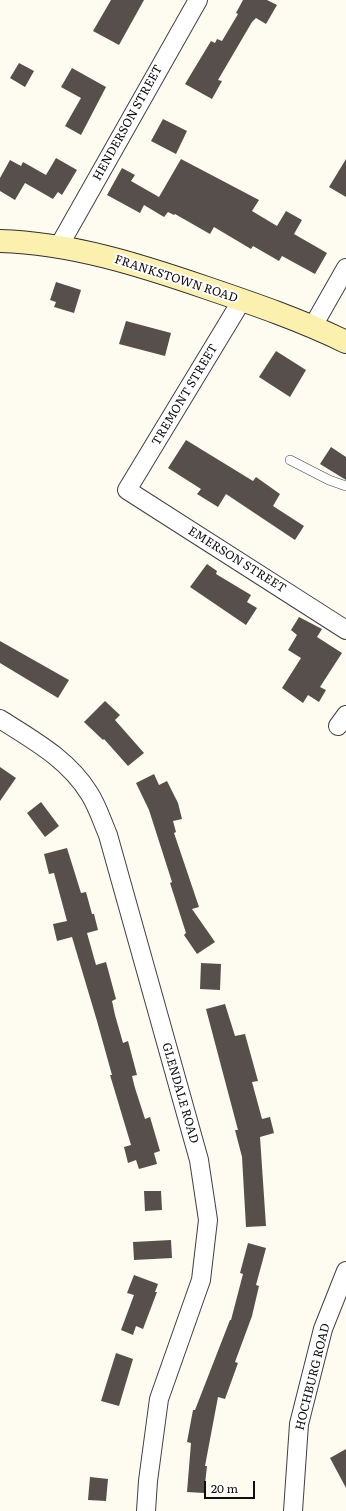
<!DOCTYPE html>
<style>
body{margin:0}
#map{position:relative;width:346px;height:1511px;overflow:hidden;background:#fefbf0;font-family:Literata,serif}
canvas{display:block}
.scale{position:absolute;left:204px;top:1481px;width:51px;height:18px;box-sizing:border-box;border:2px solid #0e0e0e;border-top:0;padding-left:5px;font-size:12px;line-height:14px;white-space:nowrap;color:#0e0e0e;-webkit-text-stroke:3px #fff;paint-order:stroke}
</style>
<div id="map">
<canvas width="346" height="1511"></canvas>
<div class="scale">20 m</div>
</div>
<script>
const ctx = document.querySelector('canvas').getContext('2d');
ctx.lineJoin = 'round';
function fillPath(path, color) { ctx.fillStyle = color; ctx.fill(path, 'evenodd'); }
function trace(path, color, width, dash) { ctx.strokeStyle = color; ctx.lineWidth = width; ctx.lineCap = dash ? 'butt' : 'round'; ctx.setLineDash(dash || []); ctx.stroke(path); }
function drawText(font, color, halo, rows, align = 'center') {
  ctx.font = font + ' Literata,serif'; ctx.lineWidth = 4; ctx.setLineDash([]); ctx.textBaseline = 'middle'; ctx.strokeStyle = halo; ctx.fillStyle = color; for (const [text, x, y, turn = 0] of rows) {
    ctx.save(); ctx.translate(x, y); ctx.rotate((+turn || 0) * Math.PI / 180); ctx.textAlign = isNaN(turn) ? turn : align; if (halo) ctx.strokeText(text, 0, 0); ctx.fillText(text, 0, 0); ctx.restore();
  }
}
fillPath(new Path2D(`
 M111 0H144L119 45 93 31Z
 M243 0H267L277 5 266 24 256 18 252 22 218 80 222 81 212 99 185 84 211 41 215 43 217 39 222 41 238 14 236 13Z
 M19 63 34 71 25 87 10 78Z
 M72 68 106 87 81 135 65 126 81 98 61 87Z
 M163 119 187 131 176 154 151 141Z
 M56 158 77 170 62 195 58 192 53 199 25 183 15 200 0 191V178L10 160 21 166 23 162 46 175Z
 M181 159 259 200 252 211 277 226 286 211 302 220 294 234 327 253 315 274 282 256 279 261 253 246 251 249 214 227 210 234 175 214 174 215 168 212 164 217 144 205 140 213 107 195 122 168 135 175 131 181 159 197Z
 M346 159V197L329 187Z
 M56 282 81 290 74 313 54 307 56 302 50 300Z
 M126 321 171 333 165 356 119 344Z
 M276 351 306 370 290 397 259 377Z
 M186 440 253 481 256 477 280 494 273 506 304 526 295 540 226 494 218 507 197 494 201 489 168 468Z
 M331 447 346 457V480L320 464Z
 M207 564 217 571 216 574 251 595 247 602 257 608 246 625 190 587Z
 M299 617 322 629 317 637 342 653 320 687 326 690 319 702 308 695 303 703 282 688 301 658 288 650 297 635 291 630Z
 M0 641 69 680 58 698 0 663Z
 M105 701 120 715 115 720 144 753 128 766 104 739 103 740 84 722Z
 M0 767 16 778 0 801Z
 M154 774 159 785 167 781 178 803 182 819 173 821 176 832 174 833 199 907 192 909 215 942 197 954 184 935 186 933 170 883 172 882 149 810 136 783Z
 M41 802 59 826 45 837 27 813Z
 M67 848 81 893 86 892 92 914H94L98 930 87 933 96 965 106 962 116 999 112 1001 115 1015 123 1043 128 1041 137 1075 132 1076 135 1088 145 1119 150 1117 160 1151 154 1153 157 1164 139 1169 136 1160 128 1163 124 1147 131 1145 110 1075H112L97 1021 72 937 57 941 53 924 67 921 54 873 49 874 44 854Z
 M201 963 221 964 220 990 200 989Z
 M225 1004 235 1036 245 1034 258 1081 252 1082 262 1119 270 1117 274 1133 260 1137 266 1226 246 1227 242 1157 235 1130H238L206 1009Z
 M144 1191H161L162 1210 145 1211Z
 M171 1240 172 1258 134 1260 133 1242Z
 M248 1243 266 1248 256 1285 259 1286 252 1316 235 1362 238 1363 225 1399 218 1397 205 1466H207L204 1493 187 1492 191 1443 187 1442 193 1410H195L230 1320H231L243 1274 240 1273Z
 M134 1275 158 1284 155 1292H157L143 1329 136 1326 133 1335 121 1330 134 1295 127 1293Z
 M116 1353 133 1359 119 1406 101 1401Z
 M346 1449V1488L330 1458Z
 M90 1477 108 1479 106 1501 88 1500Z`), '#574f4b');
const lane = new Path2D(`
 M290 460 329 480 346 486`);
const street = new Path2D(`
 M59 246 198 0
 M242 300 127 490 346 630
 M313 326 346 268
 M0 719C33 740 68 759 89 793 97 805 102 821 108 835L199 1160 208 1220 201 1280 159 1399 148 1481 146 1511
 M338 726 346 715
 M293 1511 299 1424 323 1329 346 1271`);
const secondary = new Path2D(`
 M0 241C71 243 140 265 207 288 254 304 301 320 346 342`);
trace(lane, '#414141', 10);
trace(street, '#414141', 20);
trace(secondary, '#303030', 24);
trace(lane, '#fff', 9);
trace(street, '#fff', 18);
trace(secondary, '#fbf0ae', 22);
drawText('12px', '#0e0e0e', '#fff', [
 ["HENDERSON STREET",128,123,-61],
 ["FRANKSTOWN ROAD",176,279,18],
 ["TREMONT STREET",185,395,-59],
 ["EMERSON STREET",237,560,32],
 ["GLENDALE ROAD",180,1093,74],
 ["HOCHBURG ROAD",313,1377,-76]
]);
</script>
